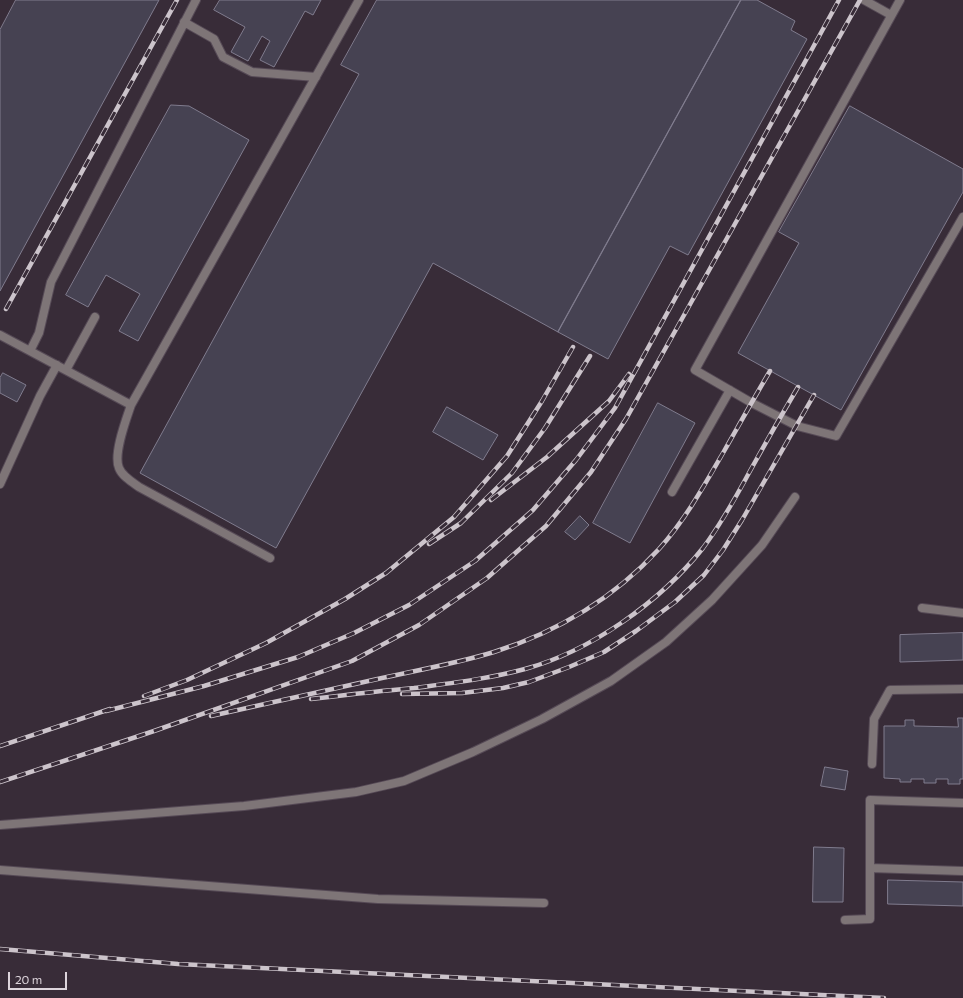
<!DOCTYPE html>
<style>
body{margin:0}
#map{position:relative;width:963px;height:998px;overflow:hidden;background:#382c38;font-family:Commissioner,sans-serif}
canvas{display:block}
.scale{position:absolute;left:8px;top:972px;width:59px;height:18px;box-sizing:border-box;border:2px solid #ddd5dc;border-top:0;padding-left:5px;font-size:12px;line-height:14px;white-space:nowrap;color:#ddd5dc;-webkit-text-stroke:3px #382c38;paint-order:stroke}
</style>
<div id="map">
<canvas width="963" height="998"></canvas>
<div class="scale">20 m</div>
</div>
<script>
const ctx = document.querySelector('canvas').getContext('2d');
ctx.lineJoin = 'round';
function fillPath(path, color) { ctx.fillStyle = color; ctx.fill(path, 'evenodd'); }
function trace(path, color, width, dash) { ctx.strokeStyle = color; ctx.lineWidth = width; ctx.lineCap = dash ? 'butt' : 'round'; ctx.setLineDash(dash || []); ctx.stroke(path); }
const building = new Path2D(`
 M16 0H159L0 291V30Z
 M220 0H321L313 15 305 11 274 67 260 60 270 41 262 36 248 61 231 52 245 27 214 10Z
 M377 0H741L558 332 433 263 276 548 140 473 359 74 341 65Z
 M741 0H757L795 21 791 30 807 39 688 255 670 246 608 359 558 332Z
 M171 105 189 106 249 140 138 341 119 331 140 294 106 275 88 307 66 295Z
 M850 106 963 169V192L841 410 738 353 799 243 779 232Z
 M3 373 26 385 17 402 0 393V378Z
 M658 403 695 423 630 543 593 523Z
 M447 407 498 435 483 460 433 432Z
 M580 516 589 525 575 540 565 532Z
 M963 633V660L900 662V635Z
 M958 718H963V779H960V784H948V779H936V783H924V779H911V782H900V779L884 778V726H905V720H914V726L958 727Z
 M825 767 848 771 845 790 821 786Z
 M814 847 844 848 843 902H813Z
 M888 880 963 882V906L888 904Z`);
fillPath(building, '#464252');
trace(building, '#807c8e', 1);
const service = new Path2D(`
 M864 0 891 15
 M900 0 695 370 752 403 797 426 836 436 963 217
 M184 22 214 39 223 57 252 72 316 77
 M0 335 131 405 359 0
 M30 351 39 333 51 282 196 0
 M66 370 95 317
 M131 405C126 420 113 454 119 468 122 476 132 482 139 487L270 558
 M0 484 40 396 57 365
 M672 492 730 390
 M922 608 963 613
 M872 764 874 719 890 690 963 689
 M0 825 244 806 356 792 404 781 473 752 542 719 611 681 666 642 712 600 762 545 795 497
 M870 868 963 871
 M0 870 378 899 544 903
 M845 920 870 919V800L963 803`);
trace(service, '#564a56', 10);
trace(service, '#7e7577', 8);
const rail = new Path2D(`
 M6 309 177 0
 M491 500 547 457 609 401 629 374
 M429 544 461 523 512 473 545 428 590 356
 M402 694 462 693 503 688 529 682 569 667 604 652 636 631 675 602 704 575 723 550 742 520 814 395
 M144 696 187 680 266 643 345 599 386 573 454 517 507 456 542 401 573 347
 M311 699C345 695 380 691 414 688 451 683 488 679 525 669 591 651 660 602 703 548 721 524 736 497 750 471 766 442 782 414 798 387
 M106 711 204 686 298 657 354 633 409 605 475 561 533 510 576 460 615 408 839 0
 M211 716C268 703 325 691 382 678 419 670 458 663 494 652 557 632 614 598 659 549 685 520 704 486 723 453 739 425 754 398 770 371
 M0 746 110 709
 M0 782 154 731 352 661 419 625 487 578 546 526 591 472 626 419 860 0
 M0 949 178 964 884 998`);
trace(rail, '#ccc4cb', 4.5);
trace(rail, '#382c38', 3, [9]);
</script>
